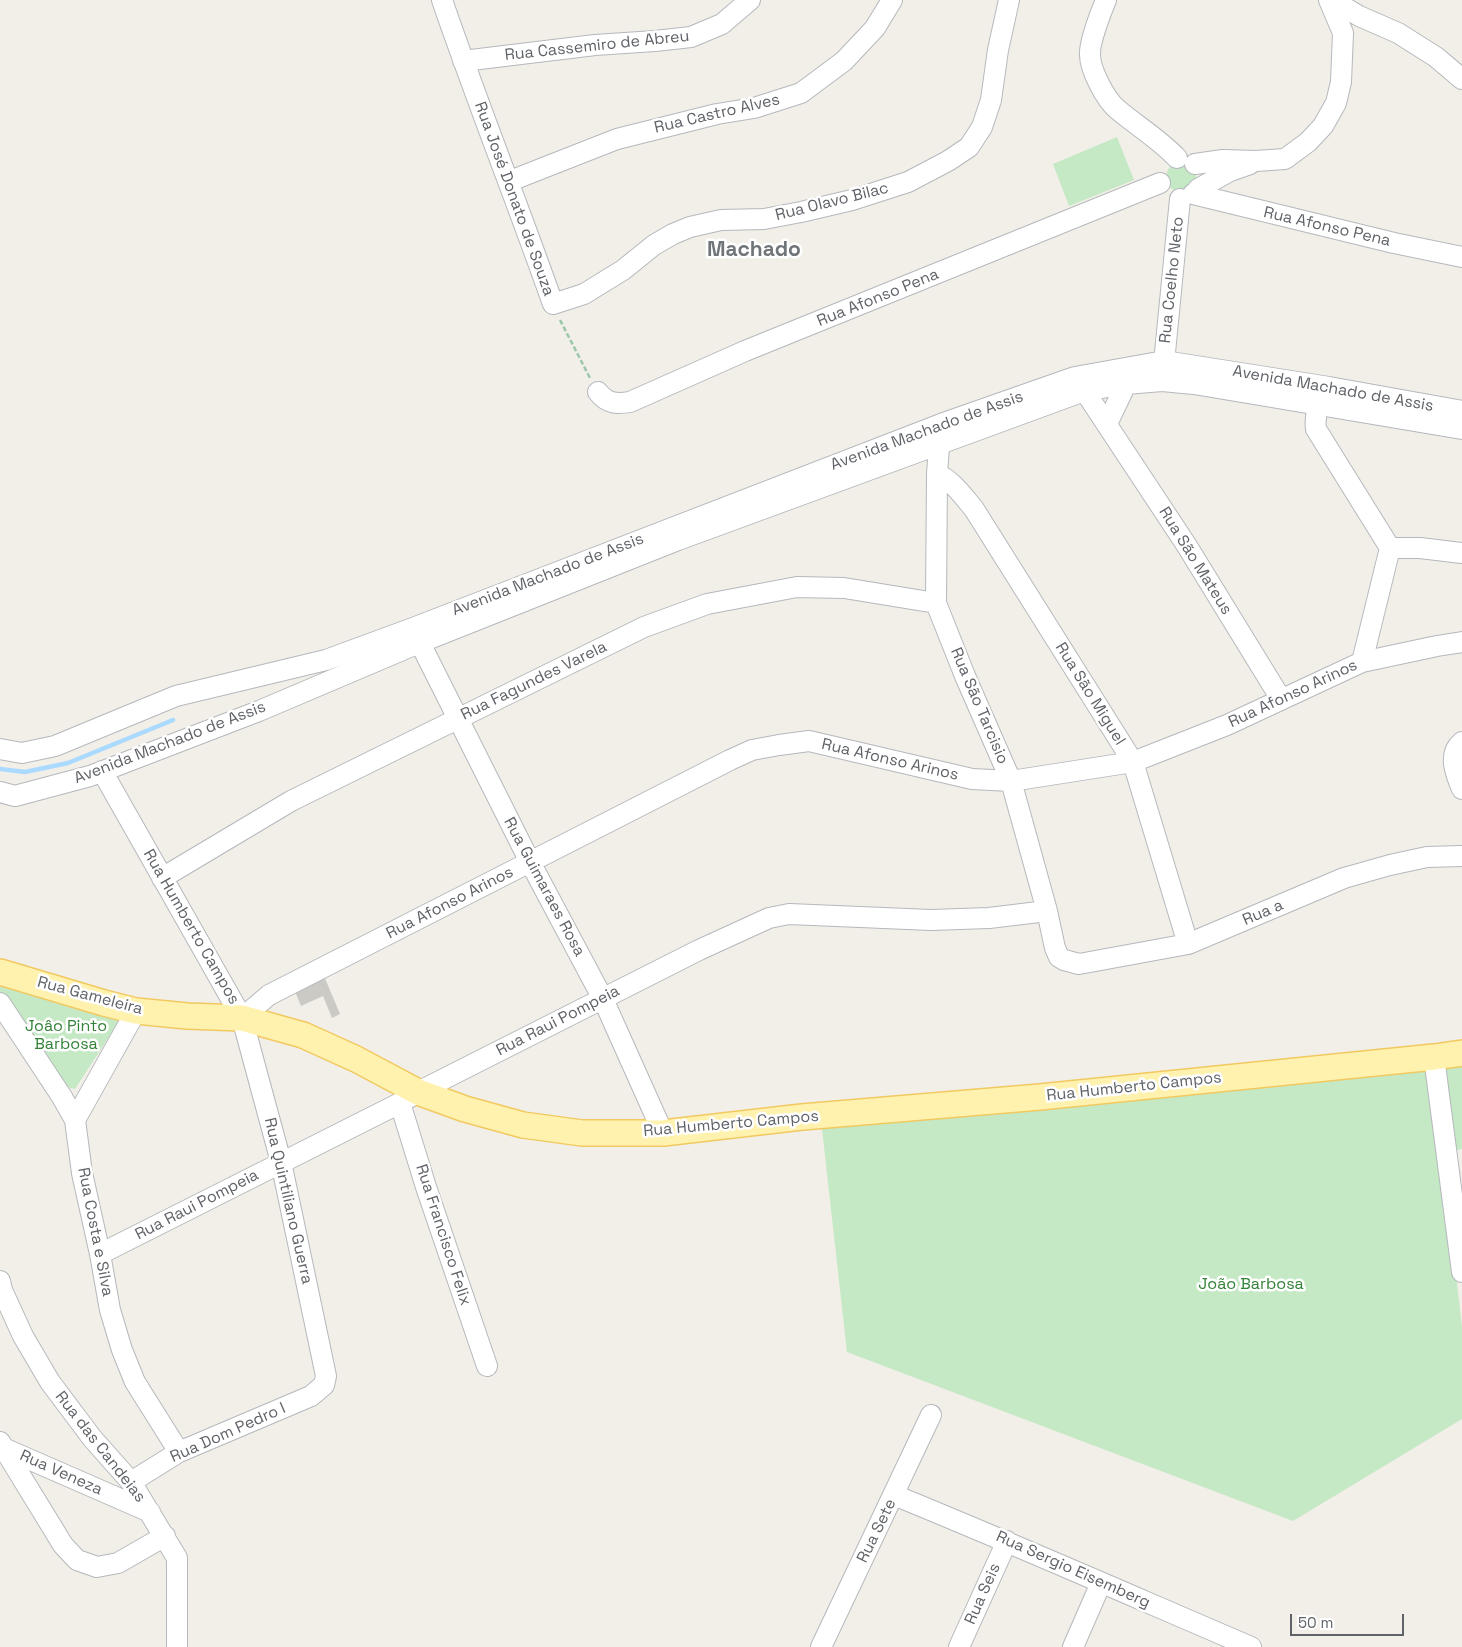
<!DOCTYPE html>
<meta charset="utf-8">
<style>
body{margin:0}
#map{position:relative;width:1462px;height:1647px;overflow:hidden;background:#f1efe8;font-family:"Space Grotesk",sans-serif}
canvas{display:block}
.scale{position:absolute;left:1290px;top:1614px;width:114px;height:22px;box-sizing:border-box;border:2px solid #5f6368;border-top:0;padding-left:6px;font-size:15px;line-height:18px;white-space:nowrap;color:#5f6368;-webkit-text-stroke:4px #fff;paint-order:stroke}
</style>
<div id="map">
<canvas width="1462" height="1647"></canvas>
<div class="scale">50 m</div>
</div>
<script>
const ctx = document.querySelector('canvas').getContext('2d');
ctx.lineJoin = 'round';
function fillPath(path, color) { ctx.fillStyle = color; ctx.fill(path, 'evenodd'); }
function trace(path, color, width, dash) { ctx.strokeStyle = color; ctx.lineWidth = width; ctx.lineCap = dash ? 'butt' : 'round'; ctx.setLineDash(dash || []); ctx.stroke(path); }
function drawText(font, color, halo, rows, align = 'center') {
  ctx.font = font + ' "Space Grotesk",sans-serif'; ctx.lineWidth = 5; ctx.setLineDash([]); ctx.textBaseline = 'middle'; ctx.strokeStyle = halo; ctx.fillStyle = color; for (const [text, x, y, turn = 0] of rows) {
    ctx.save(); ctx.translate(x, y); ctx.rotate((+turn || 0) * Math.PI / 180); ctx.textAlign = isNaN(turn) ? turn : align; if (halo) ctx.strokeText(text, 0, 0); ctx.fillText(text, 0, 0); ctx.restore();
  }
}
fillPath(new Path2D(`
 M1117 137 1134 180 1069 206 1053 164Z
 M1166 177a15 15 0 1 1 30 0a15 15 0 1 1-30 0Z
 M0 976 122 1017 75 1089 59 1085 0 994Z
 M1431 1056 1462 1057V1149L1442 1153 1462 1327V1419L1293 1521 847 1352 822 1129Z`), '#c5e8c5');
trace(new Path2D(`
 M0 769 25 772 68 763 173 720`), '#aadaff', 4.5);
fillPath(new Path2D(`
 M324 976 340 1014 332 1018 323 996 301 1006 294 989Z`), '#cccac5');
const minor = new Path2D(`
 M442 0C477 102 517 202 553 304L584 294 623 270 654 245 673 234 690 227 721 220 764 219 801 212 852 200 908 182 948 161 969 147 982 127 991 100 998 50 1009 0
 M1106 0C1101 12 1089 43 1090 55 1090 70 1106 100 1117 109 1137 126 1159 139 1177 158
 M1332 0 1359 16 1398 33 1436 57 1462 79
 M463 61 595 45 655 41 691 37 722 24 750 0
 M1195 164 1223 160 1256 161 1285 159 1308 142 1323 126 1336 103 1341 82 1343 33 1329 0
 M510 181 617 139 717 114 754 108 801 93 844 61 875 28 892 0
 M1198 189 1230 171 1250 164
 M1193 194 1394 243 1462 257
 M1163 373 1180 199
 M1078 381 1187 546 1281 699
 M598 392C607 404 617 404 630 402L745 351 1160 183
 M1325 393C1318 405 1314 416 1316 429L1390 548 1362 662
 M1107 424 1126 384
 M940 433 937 474 936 603 965 676 1011 781 1047 911 1055 948 1059 957 1064 960 1079 964 1188 944 1344 878 1390 865 1427 857 1462 856
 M937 474C953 481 963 496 974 509L1133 762 1188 944
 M1390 548H1420L1462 553
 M414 631 530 862 603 999 663 1133
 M1462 742C1447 754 1456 775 1462 789
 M0 749 22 753 55 746 176 696 326 660 413 628 941 424 1075 377 1164 361 1329 387 1462 411
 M102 771 242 1018 281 1162 326 1376 324 1385 311 1396 179 1452 131 1482
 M0 792 15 796 90 776 259 711 419 643 678 540 1084 391 1126 384 1162 381 1194 384 1462 429
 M162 878 291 801 644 627 707 604 797 587 844 588 936 603
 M0 1003 62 1097 75 1120
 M136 1011 75 1120 82 1173 100 1254 110 1310 122 1350 135 1382 179 1452
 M242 1018 269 995 730 760 752 750 779 745 809 741 972 779 1011 781 1133 762 1227 725 1362 662 1437 646 1462 642
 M1434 1057 1462 1272
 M400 1103 426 1187 487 1366
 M100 1254 400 1103 418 1092 699 950 769 918 789 914 931 920 989 918 1047 911
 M0 1281 2 1290 23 1336 50 1382 92 1438 131 1482 177 1558V1647
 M0 1442 63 1545 77 1560 97 1567 118 1563 165 1536
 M1 1447 150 1512
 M894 1495C1014 1544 1132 1596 1251 1647
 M821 1647 931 1415
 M959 1647 1007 1541
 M1073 1647 1101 1583`);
const major = new Path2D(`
 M0 972 104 1003 136 1011 187 1016 242 1018 303 1035 356 1059 418 1092 465 1109 523 1125 582 1133H663L802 1117 1040 1097 1434 1057 1462 1053`);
trace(minor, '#b5b8bc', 22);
trace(major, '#f2c960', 28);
trace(new Path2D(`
 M560 320 590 378`), '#9cc7a9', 2.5, [5, 2.5]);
trace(minor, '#fff', 20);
trace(major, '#fff2af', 25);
drawText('16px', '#5f6368', '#fff', [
 ["Rua Cassemiro de Abreu",597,46,-6],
 ["Rua Castro Alves",717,114,-13],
 ["Rua José Donato de Souza",514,199,70],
 ["Rua Olavo Bilac",832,202,-14],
 ["Rua Afonso Pena",1327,227,13],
 ["Rua Coelho Neto",1172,280,-84],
 ["Rua Afonso Pena",878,298,-22],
 ["Avenida Machado de Assis",1333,389,10],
 ["Avenida Machado de Assis",927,431,-20],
 ["Rua São Mateus",1195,561,58],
 ["Avenida Machado de Assis",548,575,-21],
 ["Rua Fagundes Varela",534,681,-26],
 ["Rua São Miguel",1090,694,58],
 ["Rua Afonso Arinos",1293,694,-25],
 ["Rua São Tarcisio",979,706,67],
 ["Avenida Machado de Assis",170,743,-21],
 ["Rua Afonso Arinos",890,760,13],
 ["Rua Guimaraes Rosa",544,887,62],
 ["Rua Afonso Arinos",450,903,-27],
 ["Rua a",1263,913,-23],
 ["Rua Humberto Campos",191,927,60],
 ["Rua Gameleira",90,996,15],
 ["Rua Raui Pompeia",558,1021,-27],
 ["Rua Humberto Campos",1134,1087,-6],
 ["Rua Humberto Campos",731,1124,-5],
 ["Rua Quintiliano Guerra",288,1201,77],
 ["Rua Raui Pompeia",197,1205,-27],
 ["Rua Costa e Silva",95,1232,79],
 ["Rua Francisco Felix",443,1235,72],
 ["Rua Dom Pedro I",228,1433,-24],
 ["Rua das Candeias",100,1447,52],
 ["Rua Veneza",61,1473,24],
 ["Rua Sete",877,1531,-64],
 ["Rua Sergio Eisemberg",1073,1570,24],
 ["Rua Seis",983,1594,-66]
]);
drawText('16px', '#348238', '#fff', [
 ["Joâo Pinto",66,1027],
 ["Barbosa",66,1045],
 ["João Barbosa",1251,1285]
]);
drawText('bold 21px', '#70757a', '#fff', [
 ["Machado",754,250]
]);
</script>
